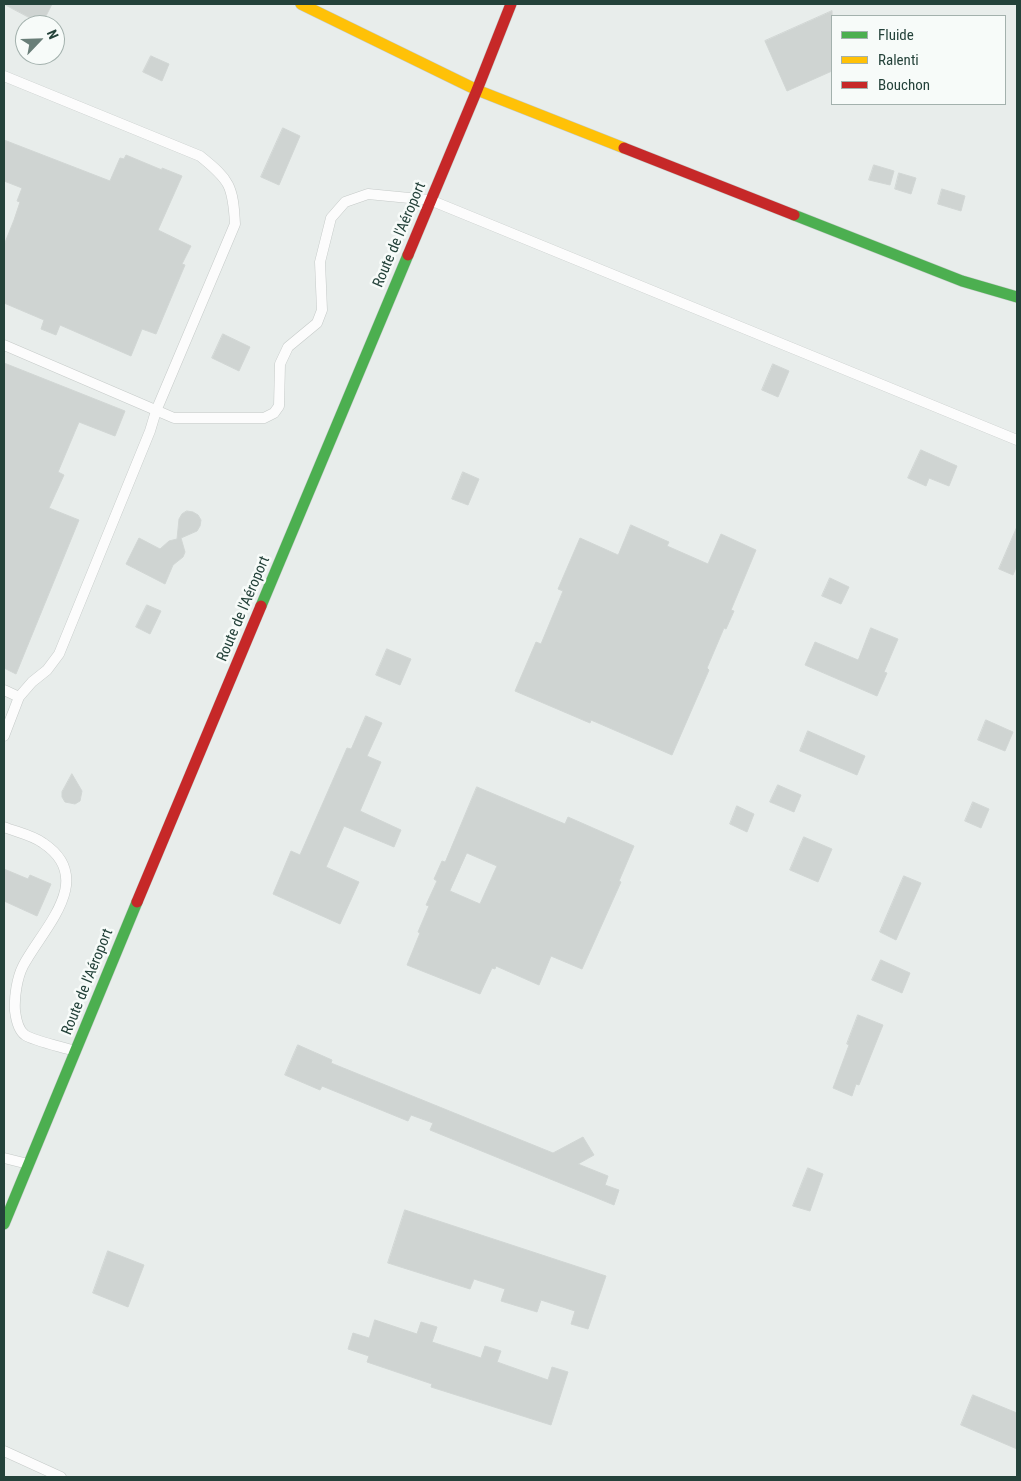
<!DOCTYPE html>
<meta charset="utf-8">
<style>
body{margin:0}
#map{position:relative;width:1021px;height:1481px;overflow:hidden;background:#e8edeb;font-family:"Roboto Condensed",sans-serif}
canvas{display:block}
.frame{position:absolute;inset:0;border:5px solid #24423a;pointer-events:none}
.legend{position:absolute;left:831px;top:15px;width:175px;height:90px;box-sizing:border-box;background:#f7fbf9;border:1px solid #a3b1ad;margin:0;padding:6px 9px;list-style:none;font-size:15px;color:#24423a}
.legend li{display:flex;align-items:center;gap:10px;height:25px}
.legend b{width:25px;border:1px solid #a3b1ad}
.north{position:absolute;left:15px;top:15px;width:50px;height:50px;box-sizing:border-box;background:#f7fbf9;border:1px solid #a3b1ad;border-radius:50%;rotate:66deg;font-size:14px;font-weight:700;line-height:20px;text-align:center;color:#24423a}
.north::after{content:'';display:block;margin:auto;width:18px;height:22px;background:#697e78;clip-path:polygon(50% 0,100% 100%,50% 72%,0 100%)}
</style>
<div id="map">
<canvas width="1021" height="1481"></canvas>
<div class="frame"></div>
<ul class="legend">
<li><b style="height:6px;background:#4caf50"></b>Fluide</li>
<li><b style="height:6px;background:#ffc107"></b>Ralenti</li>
<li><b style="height:6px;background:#c62828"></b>Bouchon</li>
</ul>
<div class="north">N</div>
</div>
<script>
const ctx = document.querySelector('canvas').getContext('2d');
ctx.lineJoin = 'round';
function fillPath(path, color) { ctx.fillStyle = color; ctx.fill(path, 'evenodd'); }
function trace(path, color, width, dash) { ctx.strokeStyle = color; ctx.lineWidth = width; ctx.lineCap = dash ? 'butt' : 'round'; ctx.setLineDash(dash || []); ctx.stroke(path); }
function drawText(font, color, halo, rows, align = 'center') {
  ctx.font = font + ' "Roboto Condensed",sans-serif'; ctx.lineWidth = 5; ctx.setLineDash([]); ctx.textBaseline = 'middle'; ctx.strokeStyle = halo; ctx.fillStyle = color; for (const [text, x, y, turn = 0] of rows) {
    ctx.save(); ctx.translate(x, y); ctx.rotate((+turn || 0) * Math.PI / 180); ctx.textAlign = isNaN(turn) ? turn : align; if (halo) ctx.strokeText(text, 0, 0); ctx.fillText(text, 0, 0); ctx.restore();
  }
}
const building = new Path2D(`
 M4 4H52L42 24Z
 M832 11V71L787 91 765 41Z
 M151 56 169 64 162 81 143 72Z
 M283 128 300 136 279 185 261 177Z
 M4 140 110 181 120 158 124 159 126 155 162 170V168L182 176 158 230 191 246 182 264 185 265 156 334 142 329 131 356 60 325 56 335 41 329 44 320 4 303V245L14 220 20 202 17 201 22 188 4 181Z
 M874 165 894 171 890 185 869 180Z
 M899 173 916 178 911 194 895 189Z
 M942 189 965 196 961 211 938 204Z
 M223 334 250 347 239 371 212 358Z
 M4 363 125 411 115 436 79 422 58 472 64 475 49 508 79 520 16 674 4 668Z
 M773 364 789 371 778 397 762 390Z
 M921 450 957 466 949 486 929 478 926 486 908 478Z
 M463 472 479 479 468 505 452 499Z
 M187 511 193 512 198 515 201 520 200 526 197 531 181 538 185 552 183 557 173 565 165 584 126 564 139 538 160 549 169 541 177 539 179 519 182 514Z
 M631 525 669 542 667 546 708 564 721 534 756 550 731 610 734 611 726 629 724 628 707 668 709 670 672 755 591 720 590 723 515 691 536 642 541 644 563 591 558 589 580 538 618 555Z
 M1017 527V565L1013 575 999 569Z
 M830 578 849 587 841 604 822 596Z
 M147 605 161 611 150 634 136 627Z
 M871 628 898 639 884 672 887 673 877 696 805 665 815 642 858 660Z
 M387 649 411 659 400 685 376 675Z
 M366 716 382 723 367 756 381 762 360 811 401 830 394 847 344 826 326 867 359 882 340 924 273 894 291 851 300 855 347 748 351 749Z
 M986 720 1013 732 1005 751 978 740Z
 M808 731 865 756 857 775 800 751Z
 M72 774 82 791 80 801 75 804 65 802 62 797V792Z
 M778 785 801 795 794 812 770 802Z
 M477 787 565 824 568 817 634 846 619 881 621 882 582 969 551 956 539 985 496 966 495 969 492 968 480 994 407 965 420 933 418 932 429 906 426 905 437 881 434 879 442 861 445 862ZM467 853 497 866 480 904 450 891Z
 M973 802 989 809 981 828 965 821Z
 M737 806 754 814 747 832 730 824Z
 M804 837 832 849 818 882 790 870Z
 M4 869 28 879 30 875 51 884 37 916 4 901Z
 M904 876 921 883 896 940 880 932Z
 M881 960 910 973 902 993 872 980Z
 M858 1015 883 1025 859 1085 856 1084 852 1096 833 1088 849 1045 847 1044Z
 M298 1045 332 1060 331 1063 553 1153 583 1137 594 1155 578 1164 608 1176 605 1185 619 1190 614 1205 430 1130 433 1123 411 1115 408 1121 322 1086 320 1090 285 1075Z
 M808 1168 823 1174 810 1211 793 1206Z
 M405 1210 606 1276 588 1329 571 1324 575 1311 541 1300 537 1312 501 1301 505 1289 474 1279 470 1289 388 1263Z
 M108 1251 144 1265 128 1307 93 1293Z
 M375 1320 417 1334 421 1322 437 1327 432 1342 481 1358 485 1346 501 1351 497 1362 548 1380 552 1367 568 1372 551 1425 431 1387 432 1384 367 1362 369 1356 348 1349 353 1333 369 1338Z
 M973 1395 1017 1413V1449L961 1425Z`);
fillPath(building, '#cfd4d2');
trace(building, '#d1d6d4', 1);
const lane = new Path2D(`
 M4 76 200 156C230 180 233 186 235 224L156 411 150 431 59 654 47 670 32 682 19 697 4 736
 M4 345 174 418H264L274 413 279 406 280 364 288 347 317 323 322 310 320 262 331 218 345 202 368 194 430 200 1017 440
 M4 690 19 697
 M4 827C16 832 32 835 43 843 97 879 43 928 23 966 17 978 14 997 15 1011 16 1019 18 1030 25 1035 34 1041 63 1047 75 1051
 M4 1158 28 1164
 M4 1451 61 1477`);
const fast = new Path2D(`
 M794 215 962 281 1017 297
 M261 606 408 255
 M4 1224 137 902`);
const slow = new Path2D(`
 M301 4 477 90 624 148`);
const jam = new Path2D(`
 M624 148 794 215
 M408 255 477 90 511 4
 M137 902 261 606`);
trace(lane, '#c5cac8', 11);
trace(fast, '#c3cbc8', 12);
trace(slow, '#c3cbc8', 12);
trace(jam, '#c3cbc8', 12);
trace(lane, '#fcfcfc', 10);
trace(fast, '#4caf50', 11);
trace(slow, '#ffc107', 11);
trace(jam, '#c62828', 11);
drawText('15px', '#24423a', '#f7fbf9', [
 ["Route de l'Aéroport",400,235,-67],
 ["Route de l'Aéroport",244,609,-67],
 ["Route de l'Aéroport",88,982,-68]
]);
</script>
